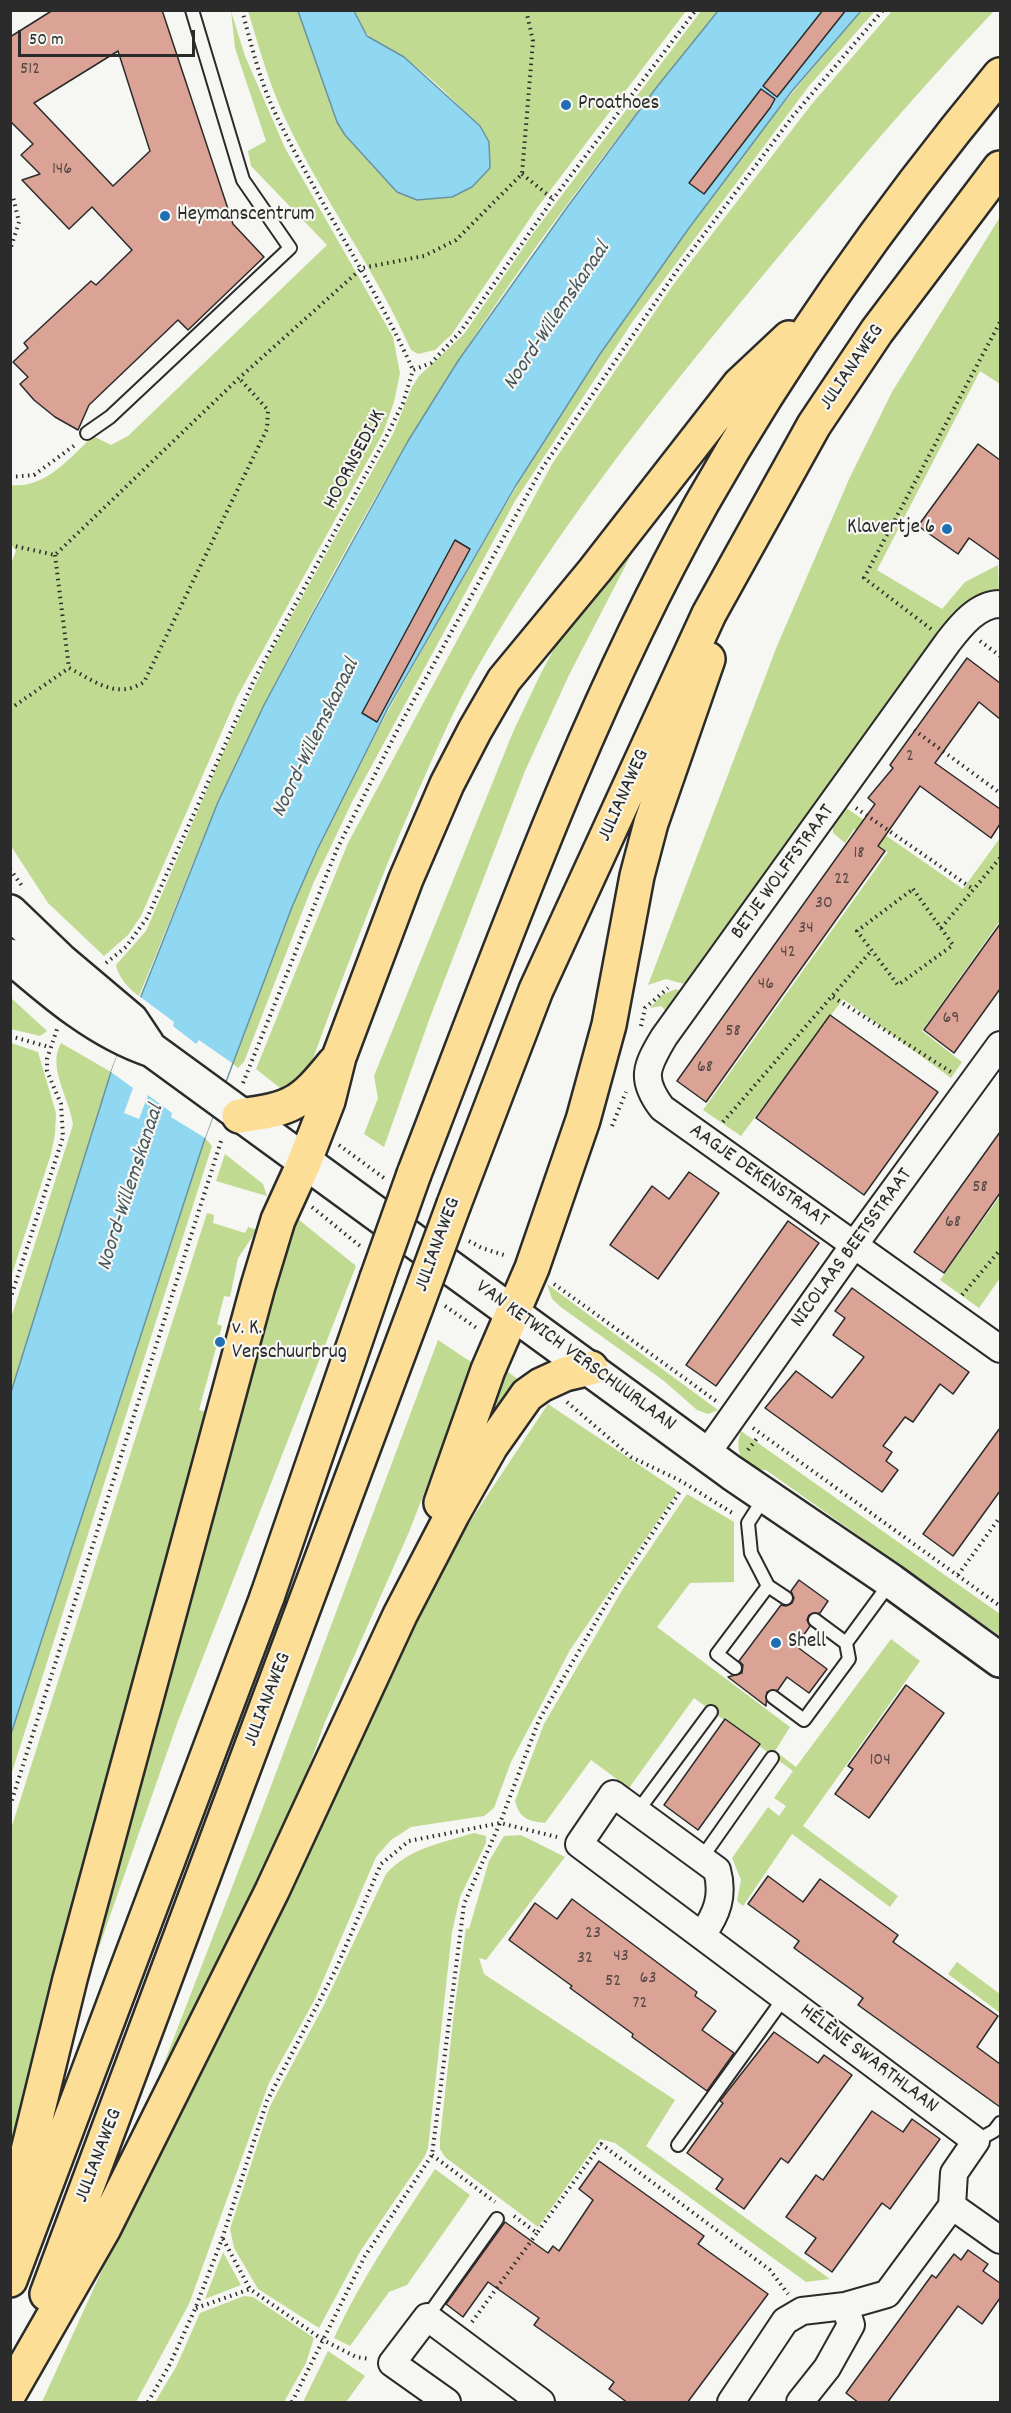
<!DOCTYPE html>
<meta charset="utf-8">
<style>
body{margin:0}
#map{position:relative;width:1011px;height:2413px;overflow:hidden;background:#f6f6f2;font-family:Dekko,sans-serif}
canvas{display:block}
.frame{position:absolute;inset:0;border:12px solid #2b2b2b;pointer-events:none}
.scale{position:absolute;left:18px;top:30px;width:177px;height:27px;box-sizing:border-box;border:3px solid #2b2b2b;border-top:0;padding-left:8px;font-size:18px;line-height:21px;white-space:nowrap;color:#2b2b2b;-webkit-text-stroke:4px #f6f6f2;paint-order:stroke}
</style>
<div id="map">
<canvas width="1011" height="2413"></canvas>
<div class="frame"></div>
<div class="scale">50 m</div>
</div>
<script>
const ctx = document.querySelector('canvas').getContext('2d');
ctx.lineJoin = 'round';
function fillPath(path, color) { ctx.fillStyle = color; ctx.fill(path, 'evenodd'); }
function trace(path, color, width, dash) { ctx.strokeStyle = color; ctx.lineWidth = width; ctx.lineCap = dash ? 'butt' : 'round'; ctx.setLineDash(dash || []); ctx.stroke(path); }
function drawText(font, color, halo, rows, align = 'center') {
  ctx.font = font + ' Dekko,sans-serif'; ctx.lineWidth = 4.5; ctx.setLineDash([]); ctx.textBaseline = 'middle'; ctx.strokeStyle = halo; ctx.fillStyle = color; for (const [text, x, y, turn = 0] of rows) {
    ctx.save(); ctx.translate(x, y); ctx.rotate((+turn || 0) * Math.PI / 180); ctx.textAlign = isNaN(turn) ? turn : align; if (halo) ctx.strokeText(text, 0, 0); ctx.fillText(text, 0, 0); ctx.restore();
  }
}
fillPath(new Path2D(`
 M231 11 245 56 285 148 393 337 400 373 394 402 383 433 237 697 141 916 128 935 104 956 48 903 11 846 10 566 16 551 11 544V485C45 489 71 457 93 436L111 445 128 436 327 245 251 166 248 151 266 141 235 48Z
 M248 11H298L337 122 345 135 397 192 489 142C476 119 426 72 403 57 377 39 366 43 354 11H686L537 208 452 334 435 350 418 354 411 350C375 269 322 198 285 118 269 84 259 47 248 11Z
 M701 11H718C627 124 536 240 457 363 386 473 323 588 264 705 216 799 180 898 139 996 129 989 118 977 116 965L146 931 220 759 269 656 393 434 412 387 419 376 464 334 534 232Z
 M861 11H875L809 86 633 321 515 501 352 802 313 884 244 1062 238 1068 232 1063C259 992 284 920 317 850 357 764 404 682 451 599 498 517 546 435 599 356 678 235 767 120 861 11Z
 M892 11H994C909 100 829 196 750 291 652 409 556 530 480 663 455 706 436 751 416 796 377 886 342 978 309 1070L284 1091 256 1069 348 843 552 464 673 285 811 105Z
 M1000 217V384L980 371 877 570 942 609 965 582 998 565 999 593C978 593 966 603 954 619L684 984 666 979 648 985 777 646 850 477 892 392Z
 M646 526 569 675 525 771 429 1020 384 1147 364 1134 378 1098 374 1076 513 732 541 673 576 608Z
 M842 805 963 889 1000 838V921L922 1031 962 1062 951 1078 843 999 741 1136 703 1110 888 852 854 829 845 843 833 833V819Z
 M676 989 685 994 667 1012 661 1006 650 1008 662 995Z
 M10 997 47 1031 40 1036 11 1029Z
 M11 1043 38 1052 56 1113 55 1134 51 1154 11 1277Z
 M61 1043 111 1072 11 1392V1318L73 1125C69 1096 47 1068 61 1043Z
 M205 1138 212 1146 11 1775V1734Z
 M225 1154 263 1184 267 1196 216 1181Z
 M1000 1196V1278L979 1308 940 1280Z
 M207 1213 214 1215 213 1223 245 1233 248 1227 257 1230 238 1258 230 1297 224 1296 217 1324 222 1326 199 1410 206 1412 198 1476 11 2152V1829Z
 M293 1215 356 1266 178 1721 50 2088Z
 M547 1284 718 1410 708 1414 697 1410 664 1381 562 1308 552 1299Z
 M438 1340 474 1364 409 1532 325 1722 287 1827 132 2146 265 1802Z
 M504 1369 523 1383 459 1483Z
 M548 1404 678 1491 570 1650 511 1762 494 1808 484 1816 411 1827 391 1840 376 1857 315 1999 269 2083 189 2304 136 2402H42L150 2165 432 1586 471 1520Z
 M741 1431 1000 1614V1636L766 1470 752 1469C739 1458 735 1448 741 1431Z
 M687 1494 734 1522V1582L690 1583 657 1627 790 1727 775 1751 796 1767 891 1639 920 1661 803 1826 898 1896 890 1907 792 1834 743 1906 737 1901 741 1880 732 1858 768 1807 779 1816 786 1806 774 1798 793 1771 694 1698 629 1788 591 1760 545 1823C528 1821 520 1819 515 1801L544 1724 624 1587Z
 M474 1833 486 1836V1843L460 1897 452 1932 428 2148 425 2156 361 2250 319 2328 258 2289 234 2248 230 2229 270 2106 323 2007 386 1874C409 1848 442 1843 474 1833Z
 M521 1835 565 1857 486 1960 479 1958 484 1974 675 2100 646 2146 830 2279 806 2282 615 2143 600 2139 538 2227 445 2157 440 2149V2139L454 2012 466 1928 469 1929 489 1861 504 1836Z
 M957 1962 1000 1994V2013L948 1974Z
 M435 2169 470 2195 407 2285 389 2292 350 2346 334 2338C362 2277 399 2224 435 2169Z
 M223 2252 241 2285 205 2299Z
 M244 2296 253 2297 314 2338 306 2363 284 2402H155L176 2367 200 2313Z
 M328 2351 365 2376 346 2402H303Z`), '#c0da91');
const water = new Path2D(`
 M298 11H354L367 36 404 57 480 126 489 142 490 168 472 187 452 197 417 200 397 192 345 135 337 122Z
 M718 11H861L792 91 689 228 600 354 515 487 388 708 317 850 292 907 207 1132 11 1734V1392L111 1072 218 802 264 705 312 615 408 441 458 361 568 206 656 88Z`);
fillPath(water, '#90d8f1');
trace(water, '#6893a2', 1.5);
fillPath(new Path2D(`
 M139 996 174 1022 173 1026 196 1044 199 1040 232 1063 205 1138 171 1117 172 1113 148 1095 139 1119 124 1113 133 1088 111 1072Z`), '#f6f6f2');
const building = new Path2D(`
 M53 10H162L233 224 264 257 188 330 178 320 89 405 78 430 55 417 34 400 20 384 28 377 13 362 28 348 24 343 91 281 96 285 132 250 92 207 69 229 22 180 40 174 21 155 33 144 10 121V37ZM118 51 150 151 113 186 34 103Z
 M823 10H846L777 97 763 86Z
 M761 89 775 99 770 108 704 194 689 183Z
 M978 444 1000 460V560L969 538 958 554 918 526Z
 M455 540 470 549 377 722 362 713Z
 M967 658 1000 683V719L979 702 935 763 1000 809V824L991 838 920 786 878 846 885 851 706 1102 677 1081 875 804 868 798 893 768 890 765Z
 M1000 924V989L954 1053 924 1030Z
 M830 1015 938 1092 864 1195 756 1118Z
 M1000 1132V1193L944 1273 914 1252Z
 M689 1172 719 1193 658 1279 610 1245 652 1186 669 1199Z
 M788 1221 819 1243 716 1386 686 1365Z
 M852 1288 969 1372 953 1394 940 1384 913 1422 905 1417 883 1446 892 1452 886 1461 898 1470 882 1492 765 1408 796 1371 832 1398 864 1357 833 1335 845 1318 835 1311Z
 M1000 1428V1491L953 1556 923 1534Z
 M799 1580 828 1601 820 1613 809 1615 807 1620 810 1626 796 1646 827 1669 809 1693 787 1677 778 1690 767 1692 766 1706 728 1677 742 1673 743 1665 739 1661 781 1605 786 1606 792 1603 794 1598 791 1591Z
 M906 1685 944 1713 869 1818 835 1794 853 1769 848 1766Z
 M725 1719 760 1744 698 1830 664 1805Z
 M768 1876 803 1902 820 1879 898 1935 893 1942 998 2016 977 2047 1000 2064V2107L858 2005 863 1998 794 1948 799 1941 748 1904Z
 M572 1899 697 1992 695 1996 716 2011 702 2030 734 2053 707 2091 632 2037 633 2034 570 1988 572 1986 509 1940 535 1903 557 1919Z
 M774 2032 818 2063 824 2055 852 2075 788 2163 781 2158 744 2209 716 2189 723 2179 687 2153 723 2103 720 2101Z
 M872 2111 903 2132 912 2119 940 2139 890 2209 882 2203 832 2272 805 2253 816 2238 786 2217 816 2175 823 2180Z
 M599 2161 704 2236 698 2244 768 2294 687 2403H628L609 2389 614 2382 534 2325 539 2318 488 2282 463 2317 446 2304 505 2222 548 2253 553 2246 559 2251 593 2200 579 2189Z
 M968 2250 988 2264 983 2271 1000 2283V2298L982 2324 958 2306 887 2403H859L846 2393 932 2275 936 2278 954 2254 961 2260Z`);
fillPath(building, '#dba395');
trace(building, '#2b2b2b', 1.5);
const service = new Path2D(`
 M87 433 110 417 290 248 243 180 192 10
 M764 1498 748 1523 751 1553 768 1586 786 1598
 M815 1620 846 1643 890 1583
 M735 1668 717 1654 768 1586
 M773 1697 804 1720 849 1659 846 1643
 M637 1812 711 1712
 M701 1859 772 1758
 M976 2141 994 2131 1000 2123
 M678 2145 784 1998
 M427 2317 497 2219`);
const minor = new Path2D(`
 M1000 604C978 604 961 625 948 642L664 1037C646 1067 640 1079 662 1108L1000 1349
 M707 1453 854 1245 1000 1045
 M702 1935C717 1914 724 1896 717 1870L613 1794 579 1844 976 2141 954 2173 952 2206 887 2294 845 2306 851 2325 827 2368 800 2402
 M952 2206 1000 2240
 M447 2402 392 2363 427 2317 541 2402
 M731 2402 785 2321 802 2311 845 2306`);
const secondary = new Path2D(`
 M10 912 60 960 131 1020 147 1044
 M10 956C53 993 98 1032 152 1050L732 1473 891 1581 1000 1660`);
const trunk = new Path2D(`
 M239 1116C292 1109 301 1104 334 1063
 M304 1163 328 1101 339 1057 406 879 447 784 475 730 504 680 595 570 740 384 789 338
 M414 1174C502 947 583 716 702 503 788 351 889 209 1000 75
 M454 1204 536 990 709 614 814 425 877 331 1000 168
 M441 1503 488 1370 532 1268 583 1120 609 1025 637 876 651 823 708 659
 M267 1597 377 1278
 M47 2294 416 1307
 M10 2392 104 2228 272 1891 400 1615 453 1513 491 1446 527 1395 541 1385 565 1374 591 1368`);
const motorway = new Path2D(`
 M10 2234 25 2163 70 1979 258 1286 278 1220 304 1163
 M10 2280 267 1597`);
trace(service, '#2b2b2b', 16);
trace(minor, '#2b2b2b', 30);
trace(secondary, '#2b2b2b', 38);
trace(trunk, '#2b2b2b', 38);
trace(motorway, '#2b2b2b', 38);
trace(new Path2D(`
 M242 10C252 48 261 85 278 119 320 205 374 283 413 370
 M522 174 553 199
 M10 200 13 197 19 222 10 250
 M10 477 34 475 75 445
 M10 545 55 555 239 378 362 268 424 256 456 240 522 174 533 41 526 10
 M55 555 69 668
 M931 629 864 578 1000 322
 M980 641 1000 656
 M10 709 69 668C95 681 116 700 144 682L267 429 268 410 239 378
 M914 730 1000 793
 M856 808 973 889
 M10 869 22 886
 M913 889 953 945 898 985 857 931Z
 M941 928 1000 858
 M106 963 126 947 147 918 254 680 383 443 403 403 413 370 431 363 461 331 553 199 696 10
 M833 997 951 1072
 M641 1026 645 1008 668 988
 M10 1036 49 1047
 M243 1083 337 849 399 727 541 470 678 269 793 116 883 10
 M723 1122 872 950
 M612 1126 626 1092
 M339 1145 384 1178
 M312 1207 360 1246
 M469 1241 482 1248 507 1256
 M554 1284 716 1401
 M962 1295 1000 1250
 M10 1300 63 1137 61 1104 47 1071V1059L57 1029
 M445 1306 478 1329
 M567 1402 631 1457 681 1481 734 1514
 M753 1428 1000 1606
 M748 1450 758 1437
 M958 1575 1000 1517
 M10 1806 222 1138
 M432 2155 495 2202
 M514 2216 537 2233 601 2144 770 2270 788 2294
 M223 2239 250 2289 323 2340 356 2357 370 2359
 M196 2308 250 2289
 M472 2322 537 2233
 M148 2402 170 2364 195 2309 222 2239 267 2101 336 1969 381 1864 409 1841 500 1823 557 1837
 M292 2402 365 2256 432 2155 464 1904 500 1823 539 1720 612 1594 681 1490`), '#2b2b2b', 4, [1.5, 4.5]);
trace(service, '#f6f6f2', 12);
trace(minor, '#f6f6f2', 26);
trace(secondary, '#f6f6f2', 33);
trace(trunk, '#fcde96', 33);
trace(motorway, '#fcde96', 33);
const trunkBridge = new Path2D(`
 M377 1278 414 1174
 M416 1307 454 1204`);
trace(trunkBridge, '#2b2b2b', 38, []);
trace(trunkBridge, '#fcde96', 33);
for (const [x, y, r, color] of [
 [566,105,6,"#1f6fb2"],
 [165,216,6,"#1f6fb2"],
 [947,529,6,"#1f6fb2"],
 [220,1342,6,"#1f6fb2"],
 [776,1643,6,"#1f6fb2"]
]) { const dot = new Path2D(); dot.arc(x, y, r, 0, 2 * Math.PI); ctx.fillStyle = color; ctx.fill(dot); trace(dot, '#f6f6f2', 2); }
drawText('18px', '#574946', null, [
 ["512",30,71],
 ["146",62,171],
 ["2",910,758],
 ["18",859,855],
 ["22",842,881],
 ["30",824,905],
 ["34",806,930],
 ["42",788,954],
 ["46",766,986],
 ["69",951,1020],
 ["58",733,1033],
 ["68",705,1069],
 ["58",980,1189],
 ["68",953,1224],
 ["104",880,1762],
 ["23",593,1935],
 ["43",621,1958],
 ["32",585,1960],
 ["63",648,1980],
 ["52",613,1983],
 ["72",640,2005]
]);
drawText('21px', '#2b2b2b', '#f6f6f2', [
 ["Proathoes",578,105],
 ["Heymanscentrum",177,216],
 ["Klavertje 6",935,529,"right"],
 ["v. K.",232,1330],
 ["Verschuurbrug",232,1354],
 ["Shell",788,1643]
], 'left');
drawText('21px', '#2b2b2b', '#f6f6f2', [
 ["JULIANAWEG",853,368,-56],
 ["HOORNSEDIJK",356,460,-62],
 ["JULIANAWEG",625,796,-66],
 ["BETJE WOLFFSTRAAT",784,873,-54],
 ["AAGJE DEKENSTRAAT",758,1177,35],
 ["JULIANAWEG",439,1245,-70],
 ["NICOLAAS BEETSSTRAAT",853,1249,-54],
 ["VAN KETWICH VERSCHUURLAAN",575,1357,36],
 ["JULIANAWEG",269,1700,-69],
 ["HÉLÈNE SWARTHLAAN",868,2060,37],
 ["JULIANAWEG",100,2156,-69]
]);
drawText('italic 22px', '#44565c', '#f6f6f2', [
 ["Noord-Willemskanaal",558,317,-56],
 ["Noord-Willemskanaal",317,739,-64],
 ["Noord-Willemskanaal",132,1188,-72]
]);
</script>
